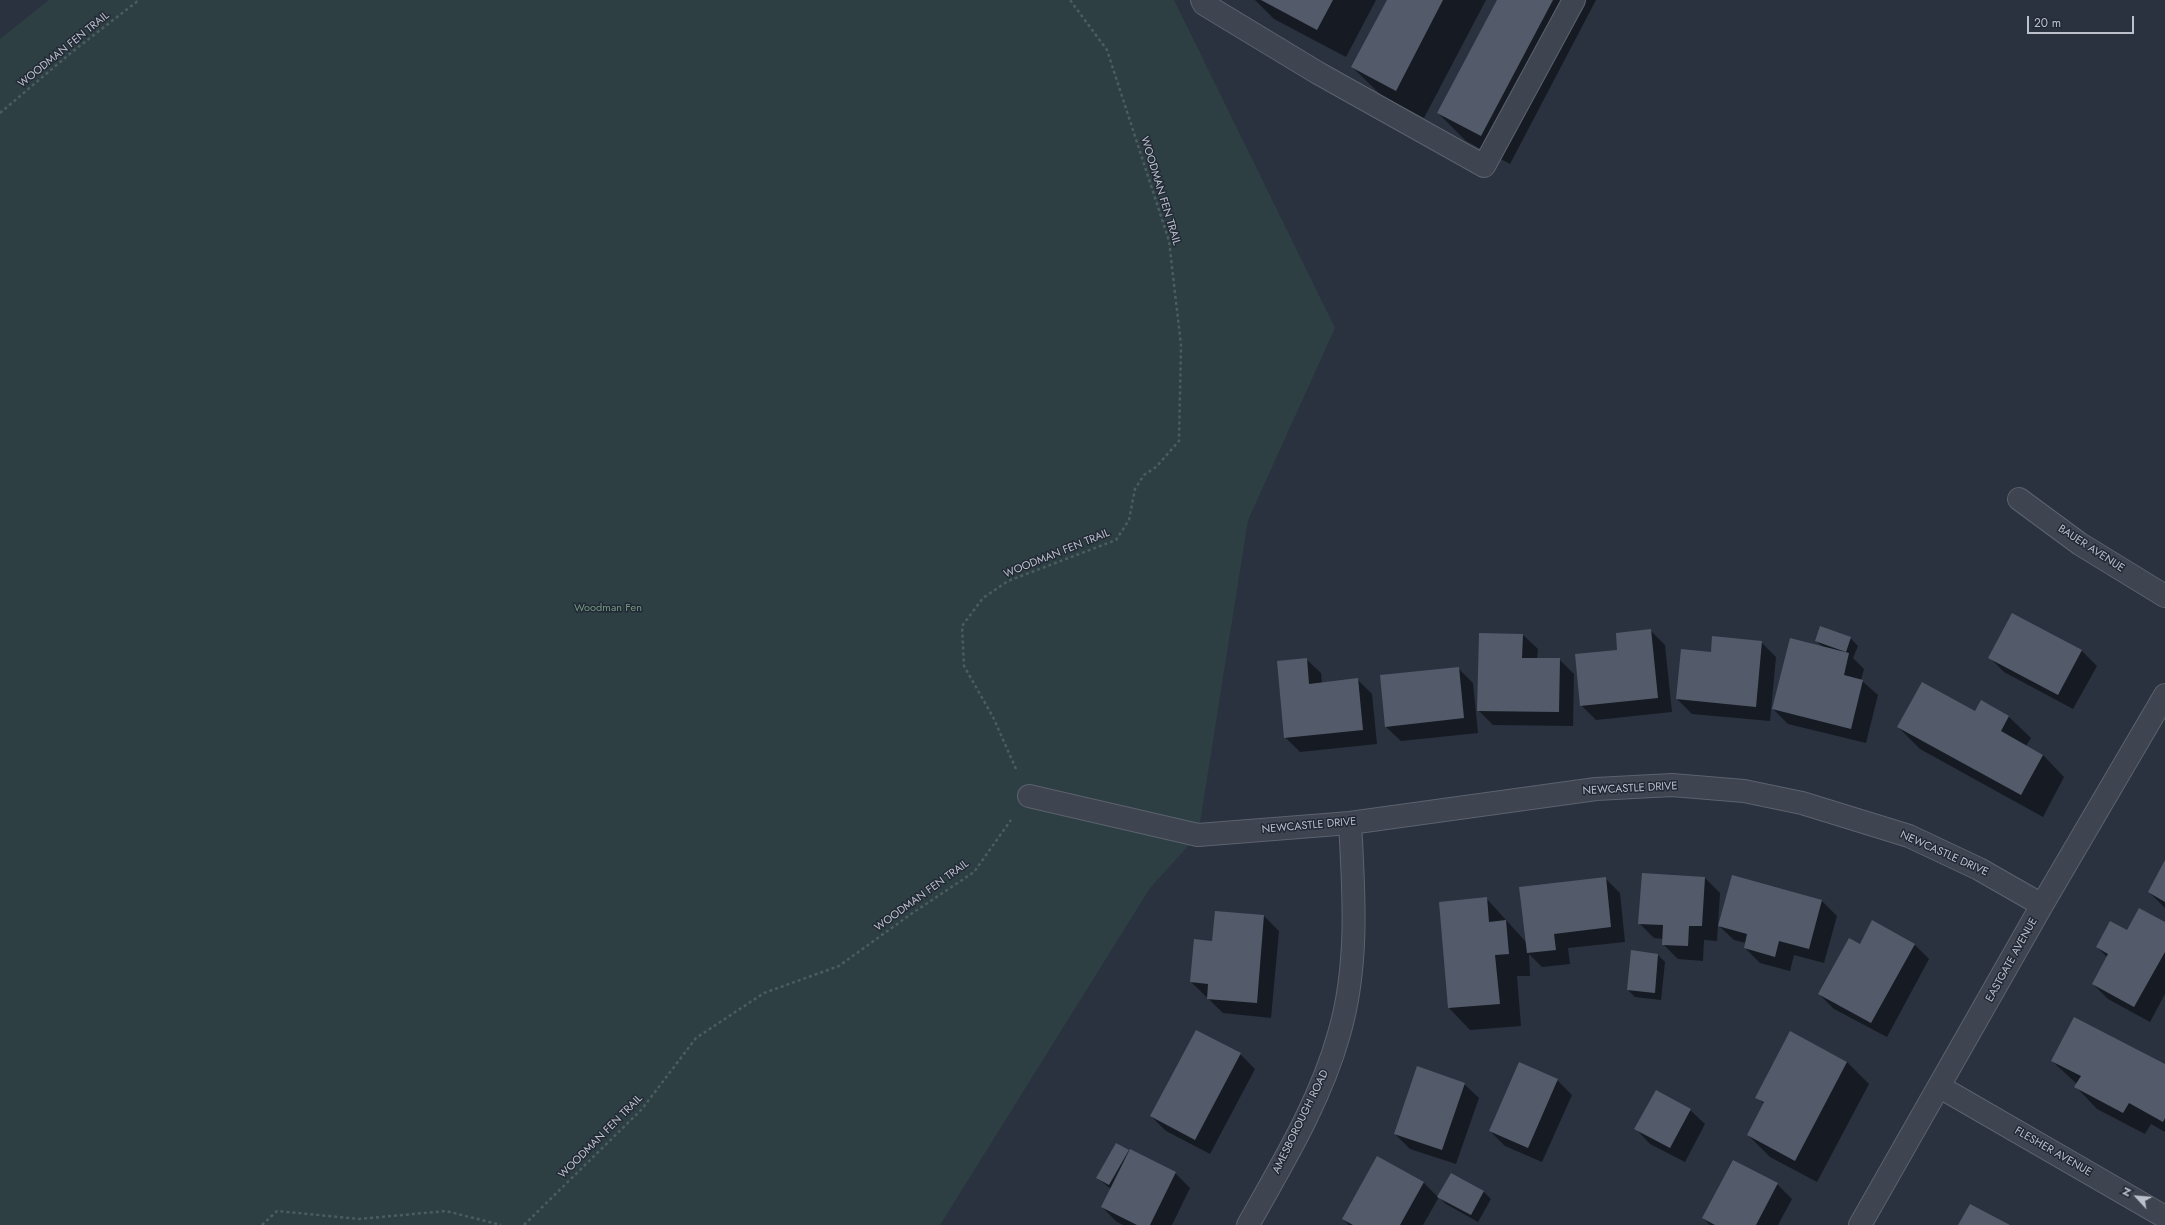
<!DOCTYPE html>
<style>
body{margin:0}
#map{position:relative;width:2165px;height:1225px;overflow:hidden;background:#2a3240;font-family:Jost,sans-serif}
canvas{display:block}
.north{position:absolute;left:2117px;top:1177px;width:40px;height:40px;-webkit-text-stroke:3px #222936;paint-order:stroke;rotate:296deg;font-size:11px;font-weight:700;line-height:16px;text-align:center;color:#bbc0ca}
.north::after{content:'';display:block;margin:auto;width:14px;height:18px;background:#bbc0ca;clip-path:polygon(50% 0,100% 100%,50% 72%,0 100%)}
.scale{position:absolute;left:2027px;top:16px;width:107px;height:18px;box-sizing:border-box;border:2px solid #bbc0ca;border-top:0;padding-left:5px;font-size:12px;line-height:14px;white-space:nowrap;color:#bbc0ca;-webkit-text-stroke:3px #222936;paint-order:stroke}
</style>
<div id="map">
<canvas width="2165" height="1225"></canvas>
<div class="north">N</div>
<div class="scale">20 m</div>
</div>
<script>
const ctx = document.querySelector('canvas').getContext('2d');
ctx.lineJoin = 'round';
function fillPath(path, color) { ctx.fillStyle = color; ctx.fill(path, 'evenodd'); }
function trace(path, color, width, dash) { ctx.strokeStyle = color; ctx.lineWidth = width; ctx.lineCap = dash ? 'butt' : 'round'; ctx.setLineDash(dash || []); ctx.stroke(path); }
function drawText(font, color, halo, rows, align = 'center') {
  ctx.font = font + ' Jost,sans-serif'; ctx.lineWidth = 3; ctx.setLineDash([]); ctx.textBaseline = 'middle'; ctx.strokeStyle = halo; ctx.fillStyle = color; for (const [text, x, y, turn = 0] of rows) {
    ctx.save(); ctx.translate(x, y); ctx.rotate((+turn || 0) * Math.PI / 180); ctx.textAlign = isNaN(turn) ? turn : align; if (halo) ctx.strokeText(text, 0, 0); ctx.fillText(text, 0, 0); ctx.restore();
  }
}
fillPath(new Path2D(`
 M49 0H1174L1335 328 1248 520 1198 835 1150 888 940 1225H0V39Z`), '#2d3f42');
fillPath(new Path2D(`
 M1255 0H1376L1346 57 1274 19Z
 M1388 0H1486L1424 118 1381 95 1352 67Z
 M1498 0H1596L1510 164 1466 141 1438 113Z
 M2013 614 2082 651 2097 666 2073 709 2004 672 1990 658Z
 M1650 630 1665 645 1672 712 1596 720 1581 705 1618 651Z
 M1523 635 1538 649 1537 659H1559L1574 674 1573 726 1493 725 1478 710Z
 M1850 638 1858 646 1853 658 1864 669 1861 680 1878 695 1866 743 1788 724 1773 709 1823 647 1816 641Z
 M1761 642 1776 657 1770 721 1692 714 1677 699 1712 653Z
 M1306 659 1321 673 1322 683 1357 679 1372 694 1377 744 1300 752 1285 737Z
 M1458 668 1473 683 1478 733 1401 741 1386 727Z
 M1981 702 2009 717 2031 738 2026 746 2043 755 2064 777 2043 817 1920 749 1898 727 1976 712Z
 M2165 862V908L2149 892Z
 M1605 878 1620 893 1625 942 1568 948 1570 964 1542 967 1529 954 1530 976H1517L1521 1026 1470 1030 1449 1008 1486 898 1526 942Z
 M1705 878 1720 893 1717 941 1704 940 1703 961 1678 959 1663 944 1664 939 1654 938 1639 923Z
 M1822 901 1837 916 1824 963 1794 955 1790 971 1760 963 1745 948 1746 943 1734 940 1719 926Z
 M1216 912 1264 916 1279 931 1271 1018 1223 1013 1191 982 1213 942Z
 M2165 923V994L2150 1022 2108 999 2093 984 2108 958 2097 947 2127 932Z
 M1914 944 1929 959 1887 1037 1834 1009 1819 994 1860 945Z
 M1632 952 1658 955 1665 962 1661 1000 1635 997 1628 990Z
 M1791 1033 1847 1062 1869 1084 1817 1182 1770 1157 1748 1135 1764 1104 1757 1097Z
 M1240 1054 1255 1069 1210 1154 1166 1131 1151 1116Z
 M2052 1061 2165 1065V1132L2151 1124 2145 1134 2097 1109 2076 1087 2077 1084Z
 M1557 1080 1572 1095 1542 1162 1505 1146 1490 1131Z
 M1464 1084 1479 1098 1456 1164 1410 1149 1395 1134Z
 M1690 1110 1705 1124 1685 1162 1650 1144 1636 1129Z
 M1128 1150 1175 1173 1190 1188 1172 1225H1123L1117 1222 1102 1207 1111 1189 1097 1178Z
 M1378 1157 1424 1183 1438 1197 1451 1174 1484 1192 1491 1199 1478 1222 1446 1204 1439 1197 1423 1225H1349L1343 1219Z
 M1777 1184 1792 1199 1778 1225H1710L1703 1218Z`), '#0007');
fillPath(new Path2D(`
 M1261 0H1333L1317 30Z
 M1387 0H1443L1396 91 1351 67Z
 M1497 0H1553L1481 136 1437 113Z
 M2012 613 2082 650 2058 695 1988 658Z
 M1820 626 1851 637 1846 652 1815 641Z
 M1651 629 1658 698 1580 706 1575 654 1617 650 1616 633Z
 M1479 633 1523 634 1522 658H1560L1559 712 1477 711Z
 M1712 636 1762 641 1756 707 1676 699 1681 649 1711 652Z
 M1790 638 1849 653 1844 675 1863 680 1851 729 1772 709Z
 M1307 658 1309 684 1358 678 1363 730 1284 738 1277 661Z
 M1459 667 1464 718 1385 727 1380 675Z
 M1922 682 1975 711 1981 700 2009 716 2001 731 2043 755 2021 795 1897 727Z
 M2165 860V902L2148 892Z
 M1642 873 1705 877 1702 926H1689L1688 946 1662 945 1663 925 1638 924Z
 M1732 875 1822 900 1809 949 1779 941 1775 957 1744 948 1747 934 1718 926Z
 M1606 877 1611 927 1554 934 1556 950 1527 953 1519 887Z
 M1487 897 1489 922 1506 920 1509 954 1495 955 1500 1004 1448 1008 1439 902Z
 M2139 908 2165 922V952L2134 1007 2092 984 2108 954 2096 947 2110 921 2127 930Z
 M1215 911 1264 915 1257 1003 1207 999 1208 984 1190 982 1194 939 1212 941Z
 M1872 920 1915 944 1871 1023 1818 994 1849 938 1860 944Z
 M1631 950 1658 954 1655 993 1627 990Z
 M2074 1017 2165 1064V1118L2163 1122 2129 1103 2123 1113 2074 1087 2081 1076 2051 1061Z
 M1196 1030 1241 1053 1195 1140 1150 1116Z
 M1790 1031 1847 1062 1795 1161 1747 1135 1764 1102 1755 1098Z
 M1519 1062 1558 1079 1528 1148 1489 1131Z
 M1417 1066 1465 1083 1442 1150 1394 1134Z
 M1656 1090 1691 1109 1670 1148 1634 1129Z
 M1116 1143 1129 1150 1109 1185 1096 1178Z
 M1130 1149 1176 1172 1150 1225H1137L1101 1207Z
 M1377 1156 1424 1182 1400 1225H1353L1342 1219Z
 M1733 1160 1778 1183 1756 1225H1715L1702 1218Z
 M1451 1173 1484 1191 1471 1215 1437 1197Z
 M1970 1204 2010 1225H1958Z`), '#535b6b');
const service = new Path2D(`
 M1202 0 1204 4 1318 73 1484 166 1574 0
 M1029 796 1198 835`);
const minor = new Path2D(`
 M2019 499 2080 544 2165 596
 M1198 835 1350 823 1596 789 1672 785 1744 791 1802 803 1909 836 1979 869 2042 905
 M1940 1087 2165 1217
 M1248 1225C1282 1164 1320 1102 1339 1034 1359 966 1354 893 1350 823
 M1860 1225 2042 905 2165 695`);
trace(service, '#5c626e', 24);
trace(minor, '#5c626e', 24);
trace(new Path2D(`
 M0 113 72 52 139 0
 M1016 769 993 717 964 666 962 626 983 598 1008 581 1116 540 1129 520 1135 489 1144 475 1156 467 1179 441 1181 345 1169 241 1107 50 1070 0
 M262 1225 277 1211 359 1219 446 1211 501 1225
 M524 1225 642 1109 696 1038 764 993 839 966 911 914 974 872 1011 820`), '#4c5c60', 2.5, [3, 3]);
trace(service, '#3e4450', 22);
trace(minor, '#3e4450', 22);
drawText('11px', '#bbc0ca', '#222936', [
 ["WOODMAN FEN TRAIL",64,50,-39],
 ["WOODMAN FEN TRAIL",1160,191,73],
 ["BAUER AVENUE",2091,549,33],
 ["WOODMAN FEN TRAIL",1057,554,-22],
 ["NEWCASTLE DRIVE",1630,789,-3],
 ["NEWCASTLE DRIVE",1309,826,-5],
 ["NEWCASTLE DRIVE",1944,854,24],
 ["WOODMAN FEN TRAIL",922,896,-36],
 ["EASTGATE AVENUE",2012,960,-61],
 ["AMESBOROUGH ROAD",1301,1122,-64],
 ["WOODMAN FEN TRAIL",601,1137,-45],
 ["FLESHER AVENUE",2053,1152,30]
]);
drawText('11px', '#75997f', '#222936', [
 ["Woodman Fen",608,608]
]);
</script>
